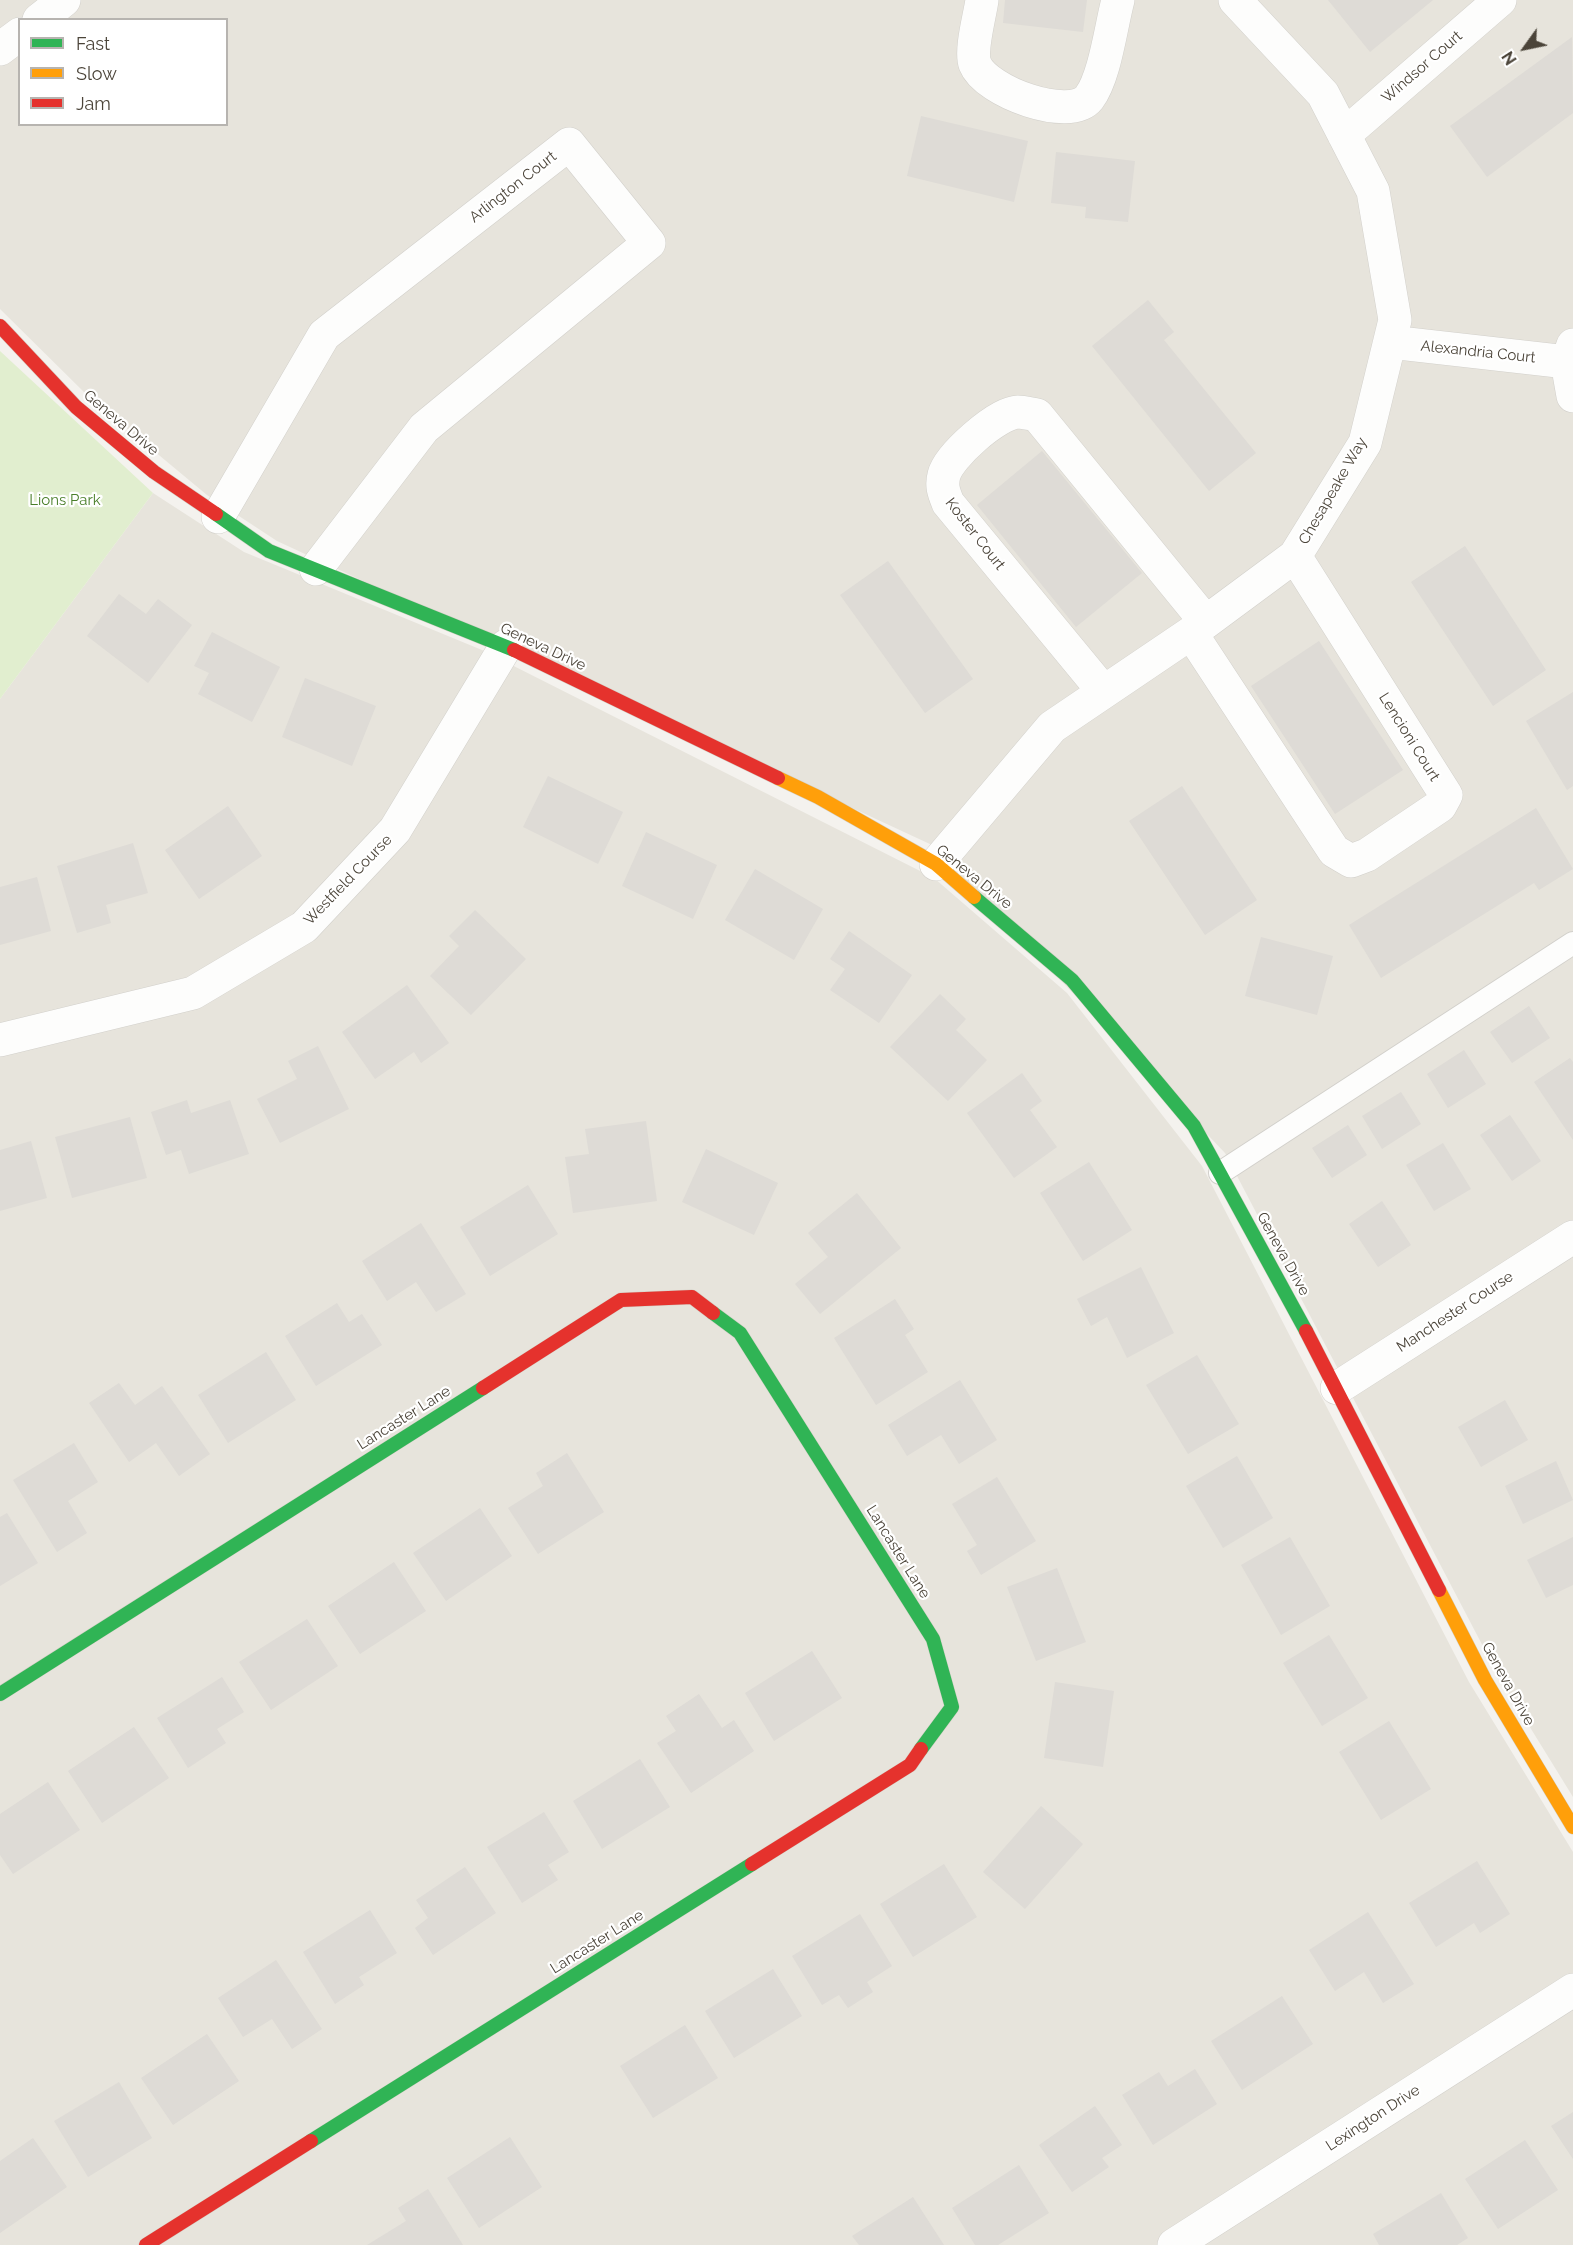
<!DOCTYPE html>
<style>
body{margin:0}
#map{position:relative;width:1573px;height:2245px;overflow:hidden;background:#f4f2ee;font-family:Raleway,sans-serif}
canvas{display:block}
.legend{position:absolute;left:18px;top:18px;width:210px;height:108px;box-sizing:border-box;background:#fff;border:2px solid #b7b4b0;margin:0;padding:8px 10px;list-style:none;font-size:18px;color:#4b4439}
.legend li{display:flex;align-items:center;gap:12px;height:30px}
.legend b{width:30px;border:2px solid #b7b4b0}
.north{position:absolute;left:1495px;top:18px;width:60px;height:60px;-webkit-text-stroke:4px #fff;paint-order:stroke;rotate:237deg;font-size:16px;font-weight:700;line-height:24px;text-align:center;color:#4b4439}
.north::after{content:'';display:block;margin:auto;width:21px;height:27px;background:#4b4439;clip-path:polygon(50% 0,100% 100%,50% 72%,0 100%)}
</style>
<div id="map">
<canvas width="1573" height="2245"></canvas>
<ul class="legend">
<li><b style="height:8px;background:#30b455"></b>Fast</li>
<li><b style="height:8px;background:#ff9f0a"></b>Slow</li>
<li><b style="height:8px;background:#e5322d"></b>Jam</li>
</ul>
<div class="north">N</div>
</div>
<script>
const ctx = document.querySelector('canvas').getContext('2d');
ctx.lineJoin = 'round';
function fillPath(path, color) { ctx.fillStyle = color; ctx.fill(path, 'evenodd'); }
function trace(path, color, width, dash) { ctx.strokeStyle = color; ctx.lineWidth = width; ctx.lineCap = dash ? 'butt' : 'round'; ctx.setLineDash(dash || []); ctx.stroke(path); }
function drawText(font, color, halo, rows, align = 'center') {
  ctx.font = font + ' Raleway,sans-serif'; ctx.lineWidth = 4.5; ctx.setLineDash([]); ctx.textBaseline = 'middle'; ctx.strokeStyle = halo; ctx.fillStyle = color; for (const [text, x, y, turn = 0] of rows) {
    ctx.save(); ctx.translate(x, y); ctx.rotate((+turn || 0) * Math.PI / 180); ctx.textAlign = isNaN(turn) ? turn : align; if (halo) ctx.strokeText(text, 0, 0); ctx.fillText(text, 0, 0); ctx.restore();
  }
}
fillPath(new Path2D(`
 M0 0H1573V1797L1499 1677 1225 1153 932 845 277 541 207 495 89 397 0 309ZM20 20H226V124H20Z
 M153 493 244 552 482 650 934 878 1067 993 1202 1166 1469 1682 1573 1852V2245H0V699Z`), '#e7e4dc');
fillPath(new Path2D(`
 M0 351 153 493 0 699Z`), '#e1eecf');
fillPath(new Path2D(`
 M1005 0H1087L1083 32 1003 23Z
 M1328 0H1433L1370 52Z
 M1572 37 1573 113 1487 177 1450 126Z
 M921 116 1028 141 1014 202 907 176Z
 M1056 152 1135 161 1128 222 1085 218 1086 207 1051 203Z
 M1148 300 1174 332 1164 340 1256 453 1209 491 1092 346Z
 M1042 451 1142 573 1076 627 977 505Z
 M1465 546 1546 670 1493 706 1411 582Z
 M888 561 973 679 925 713 840 595Z
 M119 594 146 614 158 599 192 625 148 683 87 636Z
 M212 632 280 667 252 722 198 694 209 673 194 666Z
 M1319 641 1403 770 1335 814 1251 686Z
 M305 678 376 706 352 766 282 737Z
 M1573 692V786L1567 790 1526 721Z
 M548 776 623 812 598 864 523 827Z
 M1182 786 1257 900 1205 935 1129 821Z
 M228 806 262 856 199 899 165 850Z
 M1536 808 1573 869 1539 890 1534 883 1381 978 1349 925Z
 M646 832 717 865 693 919 622 886Z
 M133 843 148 893 106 905 111 923 77 933 57 866Z
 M755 869 823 909 794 960 725 920Z
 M37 877 51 931 0 945V887Z
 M475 910 526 959 471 1015 430 976 459 946 449 936Z
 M849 931 912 975 879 1023 830 990 845 969 830 959Z
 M1261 937 1333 956 1317 1015 1245 996Z
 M407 985 449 1043 421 1063 414 1052 375 1079 342 1032Z
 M940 994 966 1019 956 1030 987 1060 948 1101 890 1047Z
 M1529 1006 1550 1038 1512 1063 1490 1032Z
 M318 1046 349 1109 280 1143 257 1099 297 1079 288 1061Z
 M1464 1050 1486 1084 1448 1108 1427 1074Z
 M1570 1058 1573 1062V1140L1534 1082Z
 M1022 1073 1042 1101 1030 1110 1057 1147 1014 1178 967 1113Z
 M1401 1092 1421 1124 1382 1149 1362 1116Z
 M187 1100 191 1113 230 1100 249 1154 189 1174 181 1150 166 1155 151 1112Z
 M1510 1115 1541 1161 1512 1181 1480 1135Z
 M130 1117 147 1178 72 1198 55 1137Z
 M646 1121 657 1201 573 1213 565 1157 589 1154 585 1129Z
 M1348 1125 1367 1155 1332 1178 1312 1148Z
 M31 1141 47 1198 0 1211V1150Z
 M1443 1143 1471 1189 1434 1211 1406 1165Z
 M706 1149 778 1183 754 1235 682 1202Z
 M1089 1162 1132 1230 1083 1261 1040 1193Z
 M528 1185 558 1234 490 1276 460 1227Z
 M857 1193 901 1248 820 1314 795 1284 828 1257 808 1233Z
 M1382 1201 1411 1245 1378 1267 1349 1224Z
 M421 1223 466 1294 436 1312 416 1282 387 1301 362 1261Z
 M1141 1267 1174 1333 1127 1358 1107 1317 1091 1326 1077 1299Z
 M895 1299 914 1329 905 1335 928 1372 876 1405 834 1338Z
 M337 1303 349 1322 362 1314 382 1345 316 1386 285 1336Z
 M266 1352 296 1400 228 1443 198 1395Z
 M1197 1355 1239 1424 1188 1454 1146 1385Z
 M960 1380 997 1440 959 1464 941 1435 907 1456 888 1425Z
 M119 1383 135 1405 162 1386 210 1454 179 1476 156 1443 129 1462 89 1403Z
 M1505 1400 1528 1440 1481 1467 1458 1427Z
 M74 1443 98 1482 68 1501 87 1533 57 1552 13 1480Z
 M567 1453 604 1512 538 1554 508 1508 543 1486 536 1473Z
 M1237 1456 1273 1518 1223 1548 1186 1486Z
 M1556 1461 1573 1500 1523 1524 1505 1486Z
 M997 1477 1036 1541 981 1575 967 1551 977 1545 952 1504Z
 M480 1508 512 1556 446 1601 413 1553Z
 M7 1513 38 1563 0 1586V1517Z
 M1290 1537 1330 1606 1281 1635 1241 1565Z
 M1573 1537V1585L1546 1598 1527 1560Z
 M394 1562 426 1611 360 1654 328 1606Z
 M1057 1568 1086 1642 1036 1661 1007 1587Z
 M307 1619 338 1666 271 1710 239 1662Z
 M1329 1635 1368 1698 1322 1726 1283 1663Z
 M812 1651 842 1698 774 1741 745 1693Z
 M222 1677 244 1712 217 1729 226 1743 188 1768 157 1718Z
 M1055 1682 1114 1691 1103 1767 1044 1758Z
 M699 1694 722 1728 734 1720 754 1751 691 1793 657 1743 676 1731 666 1716Z
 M1389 1721 1431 1789 1381 1820 1339 1752Z
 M134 1727 169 1778 102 1823 68 1771Z
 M640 1759 670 1807 602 1849 573 1801Z
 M48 1782 80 1830 13 1874 0 1855V1814Z
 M1041 1806 1083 1844 1025 1909 983 1872Z
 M544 1812 569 1852 548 1865 558 1880 522 1903 487 1847Z
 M1477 1861 1510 1914 1480 1933 1474 1923 1436 1947 1409 1903Z
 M944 1864 977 1917 913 1957 880 1904Z
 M465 1867 496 1913 433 1955 415 1928 428 1918 416 1900Z
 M370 1910 397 1953 359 1977 364 1985 335 2004 303 1952Z
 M1368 1912 1414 1984 1383 2003 1364 1972 1335 1991 1309 1950Z
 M860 1914 892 1966 867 1982 873 1992 848 2008 839 1995 822 2005 792 1956Z
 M276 1960 322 2029 292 2049 272 2019 243 2037 218 1998Z
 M773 1969 802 2016 734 2058 705 2011Z
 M1282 1996 1313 2044 1242 2090 1211 2041Z
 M685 2025 718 2078 653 2118 620 2066Z
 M207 2034 239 2081 173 2125 141 2078Z
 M1195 2069 1217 2104 1153 2145 1122 2095 1159 2072 1168 2086Z
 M119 2082 152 2138 88 2177 54 2121Z
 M1095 2106 1122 2145 1102 2158 1109 2167 1072 2192 1039 2145Z
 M1573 2112V2159L1551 2126Z
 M510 2137 542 2187 479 2228 447 2178Z
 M33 2138 67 2187 0 2233V2161Z
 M1525 2140 1558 2190 1498 2229 1465 2179Z
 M1019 2165 1049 2213 998 2245H975L952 2208Z
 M428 2189 463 2245H367L406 2221 398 2208Z
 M1441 2193 1468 2238 1457 2245H1379L1373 2234Z
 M913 2197 944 2245H859L852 2236Z`), '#dedbd6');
const lane = new Path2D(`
 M1220 1173 1573 943`);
const street = new Path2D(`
 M982 0C980 15 970 50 975 64 986 92 1070 122 1089 98 1105 77 1111 26 1118 0
 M39 20 64 0
 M0 49 20 34
 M1344 135 1500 0
 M1390 342 1567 362
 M1573 345 1567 362 1573 396
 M218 517 324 335 569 144 649 243 424 428 316 569
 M1191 633 1334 851 1351 861 1367 855 1440 806 1446 795 1295 556
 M1104 692 948 503C944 493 941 486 944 475 949 456 997 413 1018 412 1023 412 1031 414 1037 415L1206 622
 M936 864 1052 727 1191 633 1295 556 1365 443 1395 320 1373 191 1323 94 1235 0
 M0 1040 193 993 304 927 395 830 506 646
 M1337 1388 1573 1237
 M1174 2245 1573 1990`);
const fast = new Path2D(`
 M216 514 269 551 514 650
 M974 897 1072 980 1194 1126 1306 1331
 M713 1313 740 1333 933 1639 952 1707 921 1749
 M0 1694 483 1388
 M311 2141 752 1864`);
const slow = new Path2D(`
 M778 778 818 797 936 864 974 897
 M1439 1590 1485 1680 1573 1827`);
const jam = new Path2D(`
 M0 326 76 407 154 472 216 514
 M514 650 778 778
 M1306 1331 1439 1590
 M483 1388 621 1300 692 1297 713 1313
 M752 1864 910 1765 921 1749
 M146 2245 311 2141`);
trace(lane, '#d2d0cb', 24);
trace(street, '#d2d0cb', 34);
trace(fast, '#d3cfc5', 15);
trace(slow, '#d3cfc5', 15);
trace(jam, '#d3cfc5', 15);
trace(lane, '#fdfdfc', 22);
trace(street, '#fdfdfc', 33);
trace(fast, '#30b455', 14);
trace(slow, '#ff9f0a', 14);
trace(jam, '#e5322d', 14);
drawText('15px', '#4b4439', '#fff', [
 ["Windsor Court",1422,67,-41],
 ["Arlington Court",513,187,-38],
 ["Alexandria Court",1478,352,6],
 ["Geneva Drive",121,423,40],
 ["Chesapeake Way",1333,491,-60],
 ["Koster Court",975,534,52],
 ["Geneva Drive",543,647,25],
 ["Lencioni Court",1409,737,58],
 ["Geneva Drive",974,877,39],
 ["Westfield Course",348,880,-46],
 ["Geneva Drive",1283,1254,61],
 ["Manchester Course",1455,1312,-33],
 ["Lancaster Lane",404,1418,-32],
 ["Lancaster Lane",898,1552,58],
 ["Geneva Drive",1508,1684,61],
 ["Lancaster Lane",597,1942,-32],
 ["Lexington Drive",1373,2118,-33]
]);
drawText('15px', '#4a7f2a', '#fff', [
 ["Lions Park",65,500]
]);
</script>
